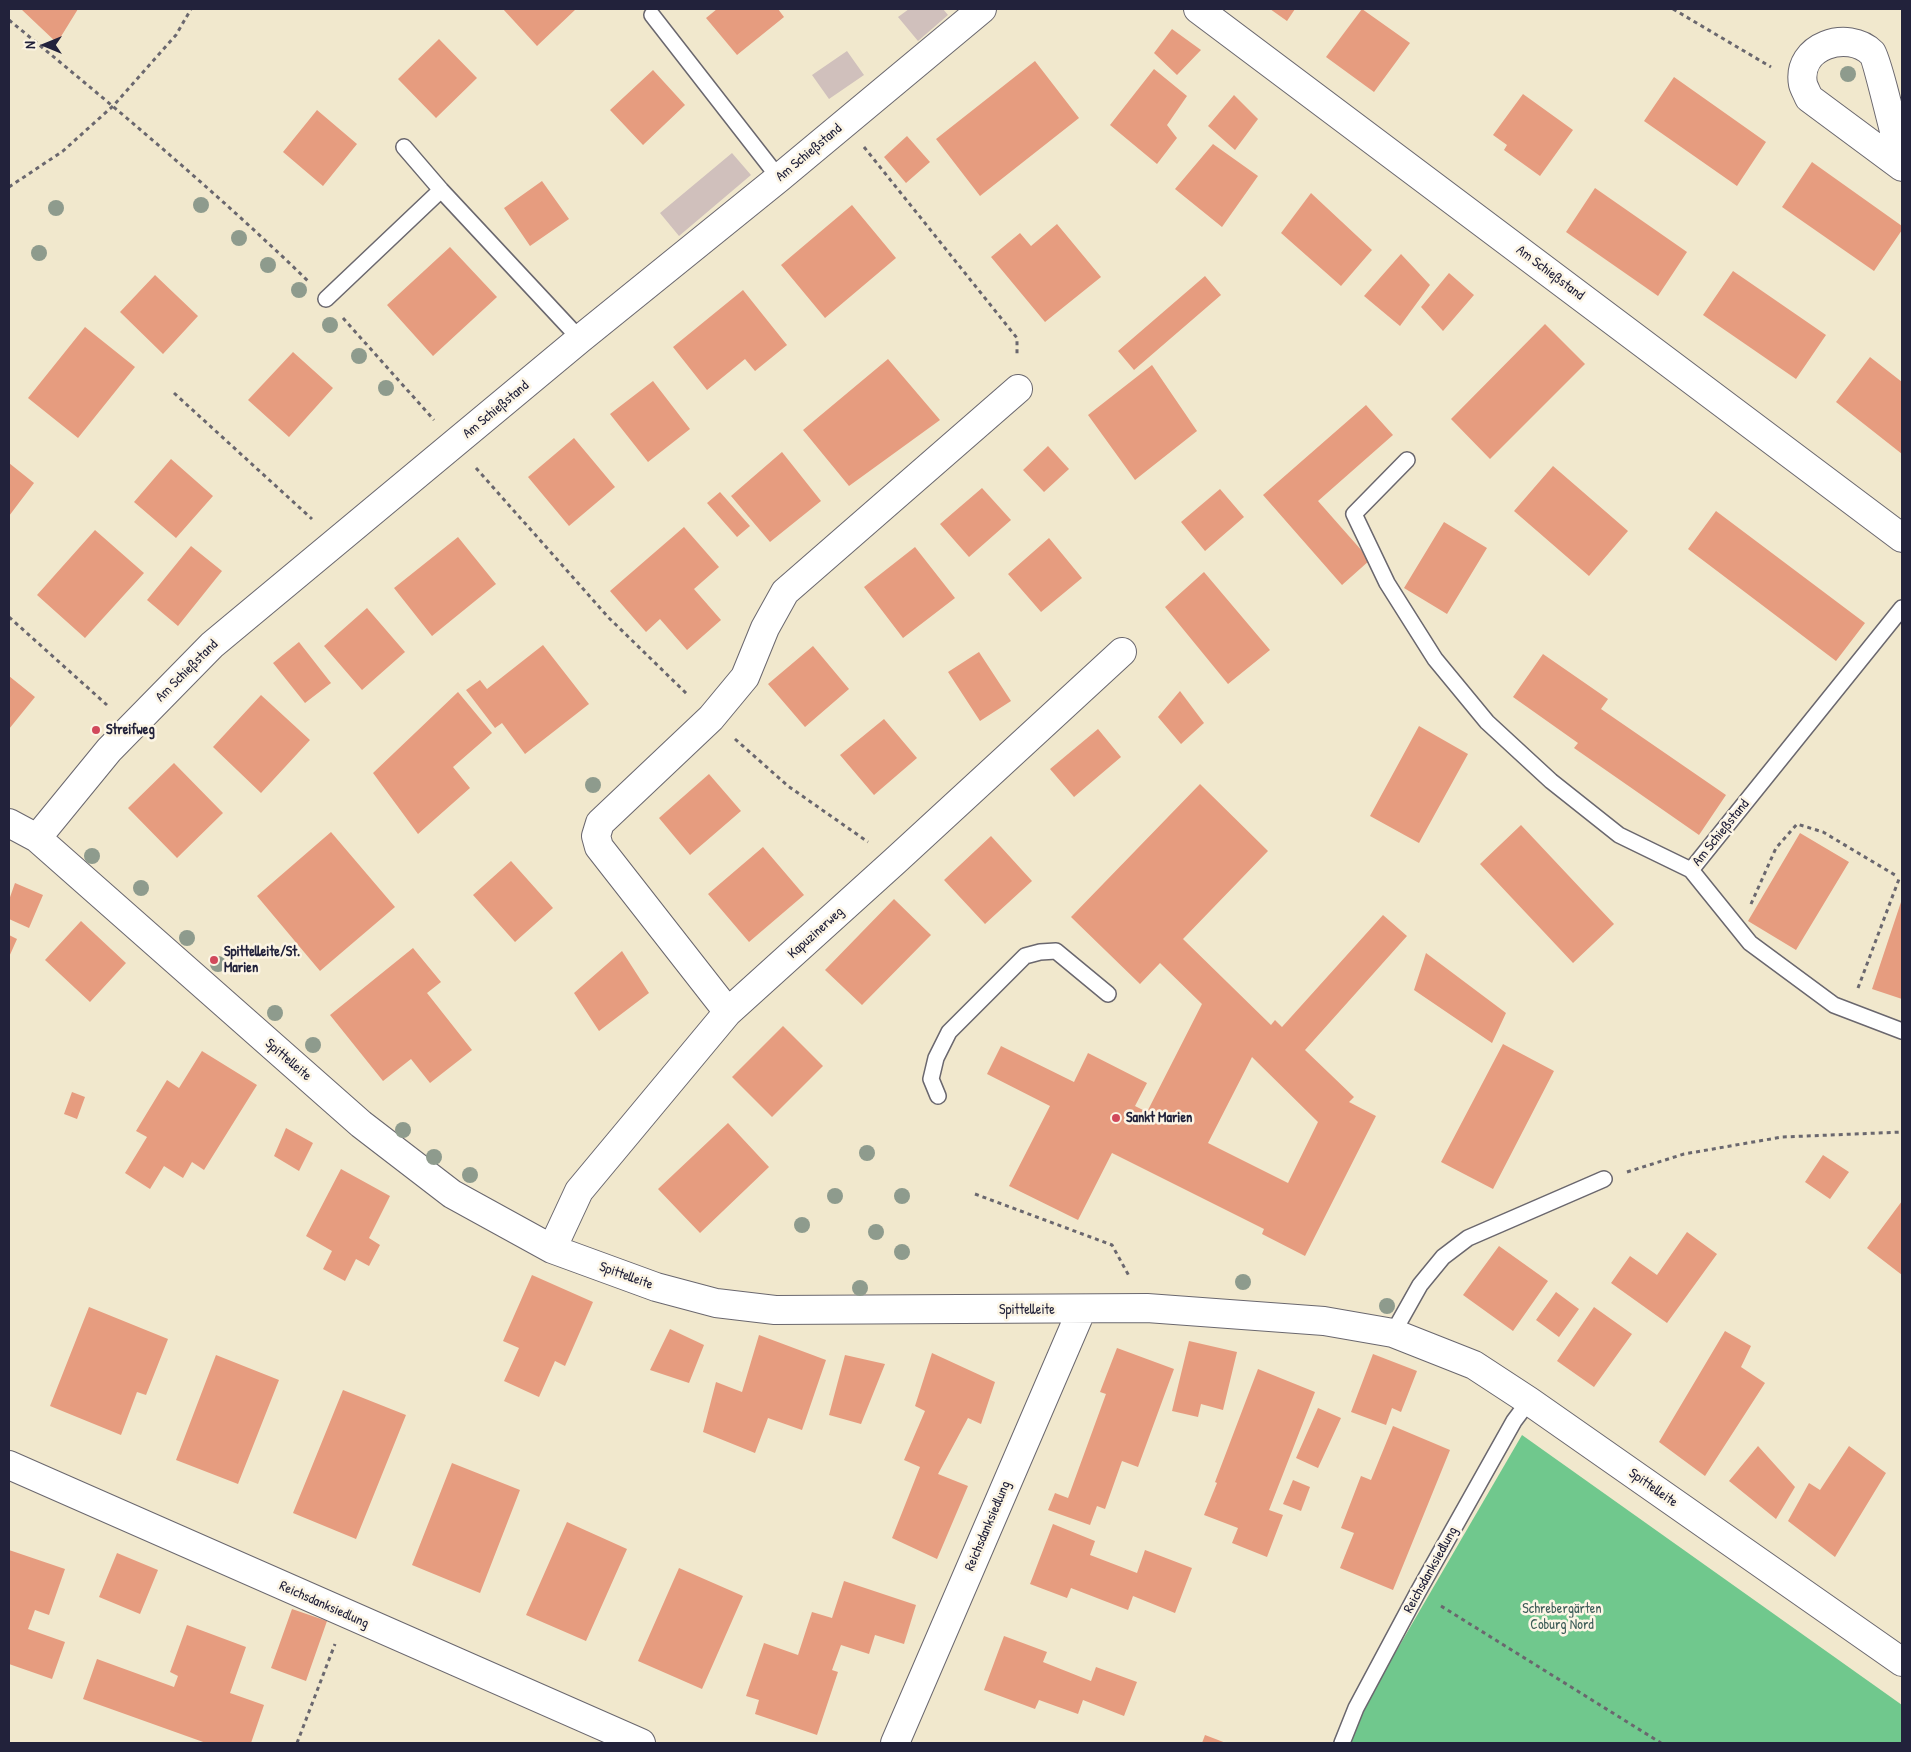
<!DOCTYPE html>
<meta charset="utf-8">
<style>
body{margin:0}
#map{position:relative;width:1911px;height:1752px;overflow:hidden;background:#f1e8cd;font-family:"Patrick Hand",sans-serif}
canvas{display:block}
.frame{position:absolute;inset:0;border:10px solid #22223b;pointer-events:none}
.north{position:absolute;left:20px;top:20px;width:50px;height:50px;-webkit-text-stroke:4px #fcf5e5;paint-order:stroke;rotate:270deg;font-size:14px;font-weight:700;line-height:20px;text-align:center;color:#22223b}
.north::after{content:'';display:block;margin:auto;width:18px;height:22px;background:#22223b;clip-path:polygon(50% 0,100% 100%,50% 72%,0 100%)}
</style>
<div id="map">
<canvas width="1911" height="1752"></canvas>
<div class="frame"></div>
<div class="north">N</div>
</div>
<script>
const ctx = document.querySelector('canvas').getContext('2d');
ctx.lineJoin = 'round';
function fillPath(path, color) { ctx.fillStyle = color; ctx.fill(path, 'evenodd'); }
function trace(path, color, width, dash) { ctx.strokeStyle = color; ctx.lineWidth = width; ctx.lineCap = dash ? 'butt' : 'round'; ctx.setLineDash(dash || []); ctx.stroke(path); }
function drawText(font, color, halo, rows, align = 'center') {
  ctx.font = font + ' "Patrick Hand",sans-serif'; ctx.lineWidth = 5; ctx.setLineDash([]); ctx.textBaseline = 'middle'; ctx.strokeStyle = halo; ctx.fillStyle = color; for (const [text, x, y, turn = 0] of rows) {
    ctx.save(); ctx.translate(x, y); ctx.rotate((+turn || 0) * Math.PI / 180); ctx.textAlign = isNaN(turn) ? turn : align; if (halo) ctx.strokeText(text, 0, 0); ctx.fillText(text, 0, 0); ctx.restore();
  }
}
fillPath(new Path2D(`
 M909 9H943L948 15 918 41 898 17Z
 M847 51 864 75 829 99 812 75Z
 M732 153 751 175 679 236 660 213Z`), '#d0c0bc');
fillPath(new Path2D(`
 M1522 1435 1902 1705V1743H1350L1366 1703Z`), '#70c88d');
fillPath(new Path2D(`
 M21 9H78L57 43Z
 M503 9H576L537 46Z
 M717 9H778L784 17 737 55 706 18Z
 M1270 9H1295L1287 21Z
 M1362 9 1410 43 1374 92 1326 57Z
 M1172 29 1201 50 1177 75 1154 53Z
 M439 39 477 78 436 118 398 79Z
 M1035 61 1079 118 980 196 936 139Z
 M1154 69 1187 96 1167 125 1177 138 1157 164 1110 125Z
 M653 70 685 105 643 145 610 110Z
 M1674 77 1766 142 1737 186 1644 121Z
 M1523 94 1573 130 1540 176 1504 150 1507 145 1493 135Z
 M1234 95 1258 119 1235 150 1208 126Z
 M317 110 357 144 323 186 283 152Z
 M907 136 930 162 906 183 884 157Z
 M1213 144 1258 176 1222 227 1175 189Z
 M1812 162 1902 226V230L1874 271 1782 207Z
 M542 181 569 219 530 246 504 208Z
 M1595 188 1687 252 1658 296 1566 232Z
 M1311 193 1372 250 1341 286 1281 233Z
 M852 205 896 258 825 318 781 265Z
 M1057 224 1101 277 1045 322 991 257 1020 233 1031 246Z
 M450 247 497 297 433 356 387 305Z
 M1401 254 1430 285 1400 326 1364 296Z
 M1733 271 1826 335 1796 379 1703 315Z
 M1449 273 1474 295 1443 331 1421 307Z
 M155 275 198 316 163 354 120 312Z
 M1205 276 1221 295 1134 370 1118 351Z
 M743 290 787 345 755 371 745 359 707 390 673 347Z
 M1545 324 1585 364 1490 459 1451 419Z
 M85 327 135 367 78 438 28 398Z
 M293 352 333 388 289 437 248 400Z
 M1870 357 1902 382V454L1836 402Z
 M888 359 940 420 849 486 803 430Z
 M1152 365 1197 431 1135 480 1088 415Z
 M653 381 690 429 648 462 610 414Z
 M1366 405 1393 435 1318 501 1370 560 1342 585 1263 495Z
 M574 438 615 487 569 526 528 477Z
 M1048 446 1069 469 1044 492 1023 470Z
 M782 452 821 501 770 542 731 496Z
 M171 459 213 496 176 538 134 502Z
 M9 463 34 483 9 516Z
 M1553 466 1628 531 1589 576 1514 511Z
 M982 488 1011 520 969 557 940 524Z
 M1220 489 1244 517 1205 551 1181 522Z
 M720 492 750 526 737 537 707 503Z
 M1716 511 1865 623 1836 661 1688 549Z
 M1444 522 1487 548 1447 614 1404 588Z
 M684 527 719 567 694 589 721 620 687 650 660 619 646 632 610 591Z
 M95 530 144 573 85 638 37 595Z
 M458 537 496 584 432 636 394 588Z
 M1049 538 1082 578 1041 612 1008 574Z
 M191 546 222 571 178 626 147 600Z
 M915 547 955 598 903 638 864 587Z
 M1204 572 1270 650 1228 684 1165 607Z
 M367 608 405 652 362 690 324 646Z
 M299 642 331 683 305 703 273 663Z
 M543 645 589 704 525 754 502 723 495 728 466 690 480 680 487 689Z
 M813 646 849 689 805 727 768 684Z
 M979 652 1011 701 980 721 948 672Z
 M1543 654 1608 699 1601 709 1726 795 1699 835 1574 748 1578 743 1513 697Z
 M9 676 35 697 9 729Z
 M1180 691 1204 723 1181 744 1158 717Z
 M458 692 492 733 453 767 470 788 418 834 373 773Z
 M261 695 310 740 261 793 213 747Z
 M884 719 917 758 874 795 840 755Z
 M1419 726 1468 754 1419 843 1370 816Z
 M1098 729 1121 757 1074 797 1050 769Z
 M174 763 223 813 177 858 128 808Z
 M709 774 741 811 690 855 659 818Z
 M1200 784 1268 851 1183 939 1271 1025 1275 1020 1282 1027 1383 915 1407 936 1305 1050 1354 1097 1349 1102 1376 1116 1305 1256 1262 1234 1264 1229 1112 1153 1078 1220 1009 1186 1050 1106 987 1074 1001 1046 1074 1082 1088 1053 1147 1083 1135 1106 1147 1112 1202 1004 1160 963 1140 984 1071 917ZM1252 1057 1318 1122 1288 1183 1208 1143Z
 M1521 825 1614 924 1573 963 1480 864Z
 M331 832 395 907 320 971 257 896Z
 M1800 833 1849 862 1796 950 1748 921Z
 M991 836 1032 881 985 924 944 880Z
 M763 847 804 895 749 942 708 894Z
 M511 861 553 908 515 942 473 895Z
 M15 883 43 895 29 928 9 919V900Z
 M894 899 931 935 862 1005 825 970Z
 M1902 899V999L1872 989Z
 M81 921 126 963 90 1002 45 960Z
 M9 935 17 939 9 957Z
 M413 948 441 982 427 993 472 1050 430 1083 411 1059 383 1081 330 1015Z
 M622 951 649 993 599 1031 574 993Z
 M1426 953 1506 1013 1492 1043 1414 990Z
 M783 1026 823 1066 772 1117 732 1077Z
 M1503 1044 1554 1071 1493 1189 1441 1162Z
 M202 1051 257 1085 204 1170 192 1162 183 1178 164 1166 150 1189 125 1173 147 1137 136 1131 167 1080 179 1088Z
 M72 1092 85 1097 77 1119 64 1114Z
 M728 1123 769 1167 700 1233 658 1189Z
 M286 1128 313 1143 299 1171 274 1156Z
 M1823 1155 1849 1172 1830 1199 1805 1182Z
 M341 1169 390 1196 369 1238 380 1245 369 1266 356 1259 345 1281 323 1269 332 1251 306 1236Z
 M1902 1201V1275L1867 1248Z
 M1687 1232 1717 1254 1667 1323 1611 1283 1630 1256 1657 1275Z
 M1499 1246 1548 1281 1513 1331 1463 1295Z
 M532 1275 593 1302 565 1366 555 1361 539 1397 504 1381 519 1348 503 1341Z
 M1556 1292 1579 1309 1559 1337 1536 1320Z
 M89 1307 168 1339 146 1395 137 1392 121 1435 50 1406Z
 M1594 1307 1632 1334 1594 1387 1557 1361Z
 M670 1329 704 1345 689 1383 650 1370Z
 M1725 1331 1751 1346 1741 1367 1765 1383 1705 1476 1659 1442Z
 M759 1335 826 1360 802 1430 768 1418 755 1453 703 1432 716 1382 742 1392Z
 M1189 1341 1237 1352 1223 1410 1201 1404 1198 1417 1172 1411Z
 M1117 1348 1174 1369 1138 1467 1122 1461 1105 1509 1097 1506 1090 1525 1048 1510 1055 1493 1068 1498 1106 1394 1100 1392Z
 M932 1353 995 1382 981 1424 968 1418 938 1474 968 1486 937 1559 892 1538 920 1467 904 1460 925 1411 915 1406Z
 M1373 1354 1417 1371 1401 1412 1392 1408 1386 1425 1351 1412Z
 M216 1355 279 1380 238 1484 176 1460Z
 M845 1355 885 1364 861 1424 829 1415Z
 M1258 1369 1315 1392 1269 1510 1283 1515 1267 1557 1232 1543 1238 1528 1204 1515 1217 1483 1215 1482Z
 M343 1390 406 1415 356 1539 293 1513Z
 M1318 1408 1341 1418 1318 1468 1296 1458Z
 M1393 1426 1450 1450 1393 1590 1340 1568 1354 1533 1341 1528 1361 1476 1371 1480Z
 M1758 1446 1795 1487 1776 1519 1729 1481Z
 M1849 1446 1886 1473 1835 1557 1788 1521 1809 1483 1820 1490Z
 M452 1463 520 1490 480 1593 412 1565Z
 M1293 1480 1310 1487 1301 1511 1283 1504Z
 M567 1522 627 1549 586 1641 526 1615Z
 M1053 1524 1095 1541 1090 1555 1137 1573 1145 1550 1192 1568 1175 1613 1133 1596 1128 1610 1071 1588 1067 1598 1030 1584Z
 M9 1550 65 1569 49 1615 35 1610 28 1629 65 1642 52 1679 9 1664Z
 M117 1553 158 1570 140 1614 99 1597Z
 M679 1568 743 1596 702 1689 638 1661Z
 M844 1581 916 1605 904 1644 875 1635 869 1654 841 1645 832 1670 838 1672 817 1735 755 1714 759 1700 746 1696 764 1643 798 1655 812 1612 832 1618Z
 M292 1609 327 1621 306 1681 271 1668Z
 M187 1625 246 1647 230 1693 264 1705 251 1743H206L83 1699 97 1659 174 1687 178 1676 170 1672Z
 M1004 1636 1047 1652 1043 1662 1091 1681 1096 1667 1137 1682 1124 1716 1083 1700 1078 1714 1039 1700 1035 1709 984 1690Z
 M1205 1735 1226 1743H1202Z`), '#e69c7f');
const service = new Path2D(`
 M652 15 779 178
 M404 147 441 190 580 339
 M326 299 441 190
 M1407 460 1354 514 1387 583 1435 659 1487 722 1551 781 1619 835 1691 870
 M1902 608 1691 870 1750 943 1834 1005 1902 1031
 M938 1096 931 1079 936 1058 949 1032 1025 956 1040 952 1056 951 1108 994
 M1393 1333 1420 1285 1443 1257 1468 1238 1604 1179
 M1342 1743 1356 1708 1418 1592 1514 1421 1529 1401`);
const minor = new Path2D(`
 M1198 9 1902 538
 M1902 163C1898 148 1877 59 1872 53 1848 29 1796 46 1803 84 1804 88 1807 93 1809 98L1902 167
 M9 823 37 838 361 1124 452 1194 552 1249 656 1287 716 1303 775 1310 1147 1308 1324 1321 1393 1333 1474 1365 1529 1401 1902 1662
 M37 838 109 750 212 645 580 339 779 178 982 9
 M728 1012 599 847 596 836 600 823 711 718 745 677 765 628 785 592 1018 389
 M552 1249 579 1191 728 1012 895 861 1122 652
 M9 1465 641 1743
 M895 1743 1082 1309`);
trace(service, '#6a676e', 18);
trace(minor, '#6a676e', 30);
trace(new Path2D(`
 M1673 9 1771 67
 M9 20C111 104 213 189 308 281
 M864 147 1017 338V357
 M9 187 63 151 113 106 176 35 191 9
 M343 318 434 420
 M174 393 312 519
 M476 468 609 618 688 695
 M9 617 107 705
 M735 739 788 786 868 842
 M1751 904 1776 848 1797 824 1823 832 1895 875
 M1858 988 1899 879 1902 881
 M1627 1172 1684 1154 1782 1137 1902 1132
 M975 1194 1112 1245 1129 1276
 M1441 1606 1661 1743
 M297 1743 335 1644`), '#6a676e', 3, [4, 4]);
trace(service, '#fff', 15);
trace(minor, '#fff', 28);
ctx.fillStyle = '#8e9b8d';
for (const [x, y] of [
 [1848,74],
 [201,205],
 [56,208],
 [239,238],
 [39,253],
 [268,265],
 [299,290],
 [330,325],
 [359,356],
 [386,388],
 [593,785],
 [92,856],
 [141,888],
 [187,938],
 [218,964],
 [275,1013],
 [313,1045],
 [403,1130],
 [867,1153],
 [434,1157],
 [470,1175],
 [835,1196],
 [902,1196],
 [802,1225],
 [876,1232],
 [902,1252],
 [1243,1282],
 [860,1288],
 [1387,1306]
]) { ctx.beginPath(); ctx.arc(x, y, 8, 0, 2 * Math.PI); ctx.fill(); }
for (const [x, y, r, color] of [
 [96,730,5,"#d1495b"],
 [214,960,5,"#d1495b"],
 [1116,1118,5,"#d1495b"]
]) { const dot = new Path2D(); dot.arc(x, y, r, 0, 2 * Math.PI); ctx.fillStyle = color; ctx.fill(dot); trace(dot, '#fcf5e5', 2); }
drawText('14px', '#22223b', '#fcf5e5', [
 ["Am Schießstand",809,153,-40],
 ["Am Schießstand",1550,273,37],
 ["Am Schießstand",496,410,-40],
 ["Am Schießstand",187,671,-45],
 ["Am Schießstand",1721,833,-51],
 ["Kapuzinerweg",816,933,-42],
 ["Spittelleite",288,1060,41],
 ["Spittelleite",626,1276,20],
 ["Spittelleite",1027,1310],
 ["Spittelleite",1653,1488,35],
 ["Reichsdanksiedlung",988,1526,-67],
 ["Reichsdanksiedlung",1431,1570,-61],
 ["Reichsdanksiedlung",324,1605,24]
]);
drawText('bold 14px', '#22223b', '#fcf5e5', [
 ["Streifweg",106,730],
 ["Spittelleite/St.",224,952],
 ["Marien",224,968],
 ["Sankt Marien",1126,1118]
], 'left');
drawText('14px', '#3d5c58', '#fcf5e5', [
 ["Schrebergärten",1562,1609],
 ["Coburg Nord",1562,1625]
]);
</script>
